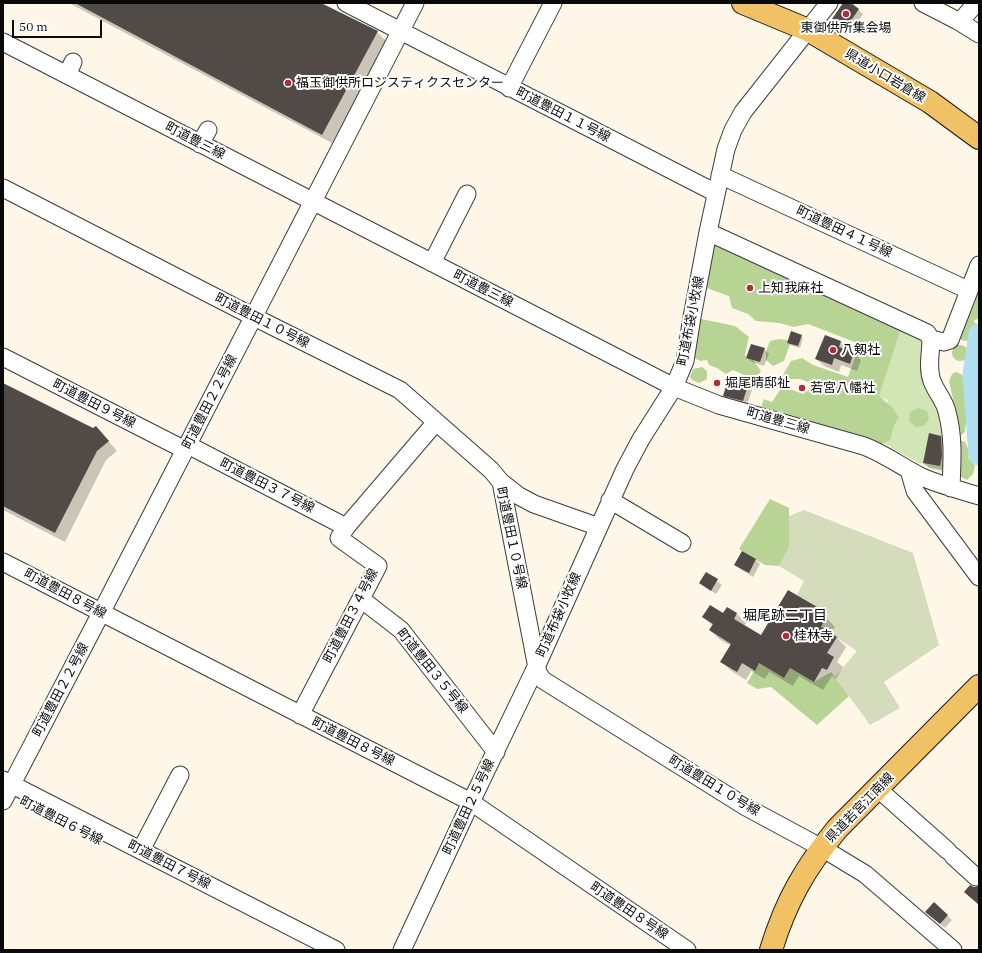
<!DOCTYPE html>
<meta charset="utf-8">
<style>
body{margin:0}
#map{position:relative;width:982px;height:953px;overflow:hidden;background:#fef7e7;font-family:"IBM Plex Serif",serif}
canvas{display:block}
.frame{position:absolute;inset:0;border:4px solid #090909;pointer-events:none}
.scale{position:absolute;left:12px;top:20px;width:90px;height:18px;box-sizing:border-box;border:2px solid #090909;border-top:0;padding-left:5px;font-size:12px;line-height:14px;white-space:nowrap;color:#090909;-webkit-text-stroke:3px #fff;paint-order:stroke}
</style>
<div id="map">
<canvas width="982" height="953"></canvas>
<div class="frame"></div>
<div class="scale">50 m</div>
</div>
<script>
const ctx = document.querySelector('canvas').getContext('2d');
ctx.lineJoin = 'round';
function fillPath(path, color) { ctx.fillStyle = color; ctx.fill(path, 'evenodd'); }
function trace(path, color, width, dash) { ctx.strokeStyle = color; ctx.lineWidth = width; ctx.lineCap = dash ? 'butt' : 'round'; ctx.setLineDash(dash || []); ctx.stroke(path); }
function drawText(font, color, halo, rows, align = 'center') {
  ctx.font = font + ' "IBM Plex Serif","Noto Sans JP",serif'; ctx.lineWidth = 4; ctx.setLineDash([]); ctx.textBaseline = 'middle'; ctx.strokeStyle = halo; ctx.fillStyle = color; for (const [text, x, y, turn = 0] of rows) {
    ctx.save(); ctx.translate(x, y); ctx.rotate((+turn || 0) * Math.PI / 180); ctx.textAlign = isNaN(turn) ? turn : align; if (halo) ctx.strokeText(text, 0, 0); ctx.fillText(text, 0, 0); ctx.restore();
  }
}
fillPath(new Path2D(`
 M897 324 923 336 943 413 945 473 915 461 876 439 888 400 876 396Z`), '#d2e5b4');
fillPath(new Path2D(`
 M708 232 903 322 879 396 893 408 899 418 894 425 890 440 880 445 758 416 764 399 772 402 781 388 790 389 803 394 809 390 810 383C807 382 802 379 799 379 792 379 789 380 783 375L791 361 802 358 813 365 848 377 860 344 808 324 794 327 779 323 756 321 748 314 732 308 729 296 698 285Z
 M979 268V318L973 321 977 324 973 338 967 341 961 340 956 325Z
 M692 317 735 326 749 337 745 354 746 358 753 360 761 371 757 377 746 376 733 370 726 374 717 368 709 365 707 360 700 361 686 353Z
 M779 339 788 340 787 343 790 344 784 361 773 366 766 360V351L770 341Z
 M952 353a8 8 0 1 1 16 0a8 8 0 1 1-16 0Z
 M702 367 707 371V379L699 383 692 380 690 377 693 369Z
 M956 372C972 376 965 395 965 407L969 411C968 419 965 424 965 432L960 436 955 434 953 399 949 381 952 374Z
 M918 408 927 411 929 419 924 426 916 427 909 421 910 412Z
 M959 440 965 442 970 453 968 458 972 461 975 466 973 474 967 480 959 476Z
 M770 499 789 508V548L779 566 765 565 739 549Z
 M759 663 784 678 790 668 814 682 831 672 849 696 817 725 771 687 757 689 747 683Z`), '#b7d495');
fillPath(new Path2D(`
 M804 510 913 553 939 645 884 682 900 708 870 725 835 677 857 651 821 627 826 618 818 613 819 608 797 595 804 581 779 566 789 548V516Z`), '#d5dcbc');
fillPath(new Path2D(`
 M69 3H319L377 32 387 42 332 143Z
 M844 3H850L863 14 850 33 833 19Z
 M801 336 803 338 800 348 790 345 788 343Z
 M825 336 841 342 848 349 847 351 853 353 861 360 857 371 841 365 839 372 824 366 816 359Z
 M764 349 769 354 764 366 752 362 747 358Z
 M748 383 753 387 747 405 729 400 724 396Z
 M3 384 93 430 96 427 117 451 106 460 65 542 3 510Z
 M941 437 945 441 944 470 929 468 924 463Z
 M743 552 756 560 760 564 753 577 740 569 736 565Z
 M706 573 722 585 716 594 700 583Z
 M727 608 737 614 746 623 744 626 761 637 818 609 835 627 831 634 837 638 846 647 837 662 843 667 836 679 832 676 823 690 799 676 793 686 769 672 765 679 751 671 746 680 730 670 721 661 731 646 719 639 710 630 713 626 703 617 723 615Z
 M934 904 952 920 945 928 931 916Z`), '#0003');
trace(new Path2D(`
 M979 334 973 375 979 455`), '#afdff1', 21);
fillPath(new Path2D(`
 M75 3H321L378 31 322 135Z
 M843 3H851L859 9 845 29 832 19Z
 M791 331 802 335 798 346 787 343Z
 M825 335 841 341 839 347 854 352 850 364 834 358 832 365 815 359Z
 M751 344 765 348 760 362 746 358Z
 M729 376 749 382 743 401 723 396Z
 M3 383 93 428 96 426 109 441 97 451 55 533 3 506Z
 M929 433 941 436 942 456 940 466 923 463Z
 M742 551 756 559 749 573 734 565Z
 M706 572 718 579 711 591 699 583Z
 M788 590 819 608 818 613 826 618 821 627 837 637 827 653 834 657 827 670 822 668 814 682 790 668 784 678 759 663 755 671 742 663 737 672 720 662 731 644 709 630 713 624 702 617 710 605 723 613 727 607 737 613 734 619 761 635Z
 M970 885 974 887 979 886V905L964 892Z
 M934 902 948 915 940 924 925 912Z`), '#514a47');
const minor = new Path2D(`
 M346 3 716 193
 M923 3 958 21 979 34
 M960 22 976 3
 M3 42 674 387 719 405 864 446C885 454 902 467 922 477 940 485 960 490 979 496
 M67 75 73 62
 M509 88 553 3
 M200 144 208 130
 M720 175 968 290
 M3 188 254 317 400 390 491 470 501 482 538 673 543 680 746 807 822 848 865 874 953 950
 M708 232 927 333 931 339
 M432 263 467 194
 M3 357 185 450
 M188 445 346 527
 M909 470 915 491 979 577
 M501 482 519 496 534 504 599 527
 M951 488C952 462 954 437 947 412 945 401 936 392 932 381 927 368 931 353 931 339L944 342 950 340 979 265
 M610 500 682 543
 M3 562 471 802 687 950
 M361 599 401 630 496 752
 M300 715 378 566 339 538 347 526 436 422
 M3 780 336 950
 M877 788 948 851
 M3 801 101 613 415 3
 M141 850 180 775
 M953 856 976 877
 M402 950 471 802 537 665 625 469 641 439 674 387 685 361 692 317 708 232 726 149 733 130 743 112 829 3`);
const major = new Path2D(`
 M743 3 808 30 930 102 979 138
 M771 950C786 901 805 868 837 829L979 686`);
trace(minor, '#3c3c3c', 19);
trace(major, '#1a1a1a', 24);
trace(minor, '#fff', 17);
trace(major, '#f0c165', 22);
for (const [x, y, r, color] of [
 [846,14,4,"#af2b3e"],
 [288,83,4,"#af2b3e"],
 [750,288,4,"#af2b3e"],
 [833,350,4,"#af2b3e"],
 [717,383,4,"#af2b3e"],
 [802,388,4,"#af2b3e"],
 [786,636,4,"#af2b3e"]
]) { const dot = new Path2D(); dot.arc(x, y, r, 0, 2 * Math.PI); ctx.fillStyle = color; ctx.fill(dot); trace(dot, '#fff', 1.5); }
drawText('13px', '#090909', '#fff', [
 ["東御供所集会場",846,28,"center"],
 ["福玉御供所ロジスティクスセンター",296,83],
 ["上知我麻社",758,288],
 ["八剱社",841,350],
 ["堀尾晴邸祉",725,383],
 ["若宮八幡社",810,388],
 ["桂林寺",794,636]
], 'left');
drawText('13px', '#090909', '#fff', [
 ["県道小口岩倉線",885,76,31],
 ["町道豊田１１号線",563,115,27],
 ["町道豊三線",195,141,27],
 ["町道豊田４１号線",844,232,25],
 ["町道豊三線",483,289,27],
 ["町道豊田１０号線",262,321,27],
 ["町道布袋小牧線",691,321,-79],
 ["町道豊田２２号線",210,402,-63],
 ["町道豊田９号線",94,404,27],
 ["町道豊三線",778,421,16],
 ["町道豊田３７号線",267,486,27],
 ["町道豊田１０号線",511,538,78],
 ["町道豊田８号線",65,594,28],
 ["町道布袋小牧線",559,615,-66],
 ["町道豊田３４号線",351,616,-63],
 ["町道豊田３５号線",432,671,51],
 ["町道豊田２２号線",61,690,-62],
 ["町道豊田８号線",353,742,27],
 ["町道豊田１０号線",714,786,31],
 ["町道豊田２５号線",469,807,-65],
 ["県道若宮江南線",860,808,-46],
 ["町道豊田６号線",61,821,27],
 ["町道豊田７号線",169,865,27],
 ["町道豊田８号線",629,911,34]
]);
drawText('14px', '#090909', '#fff', [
 ["堀尾跡二丁目",785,616]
]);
</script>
